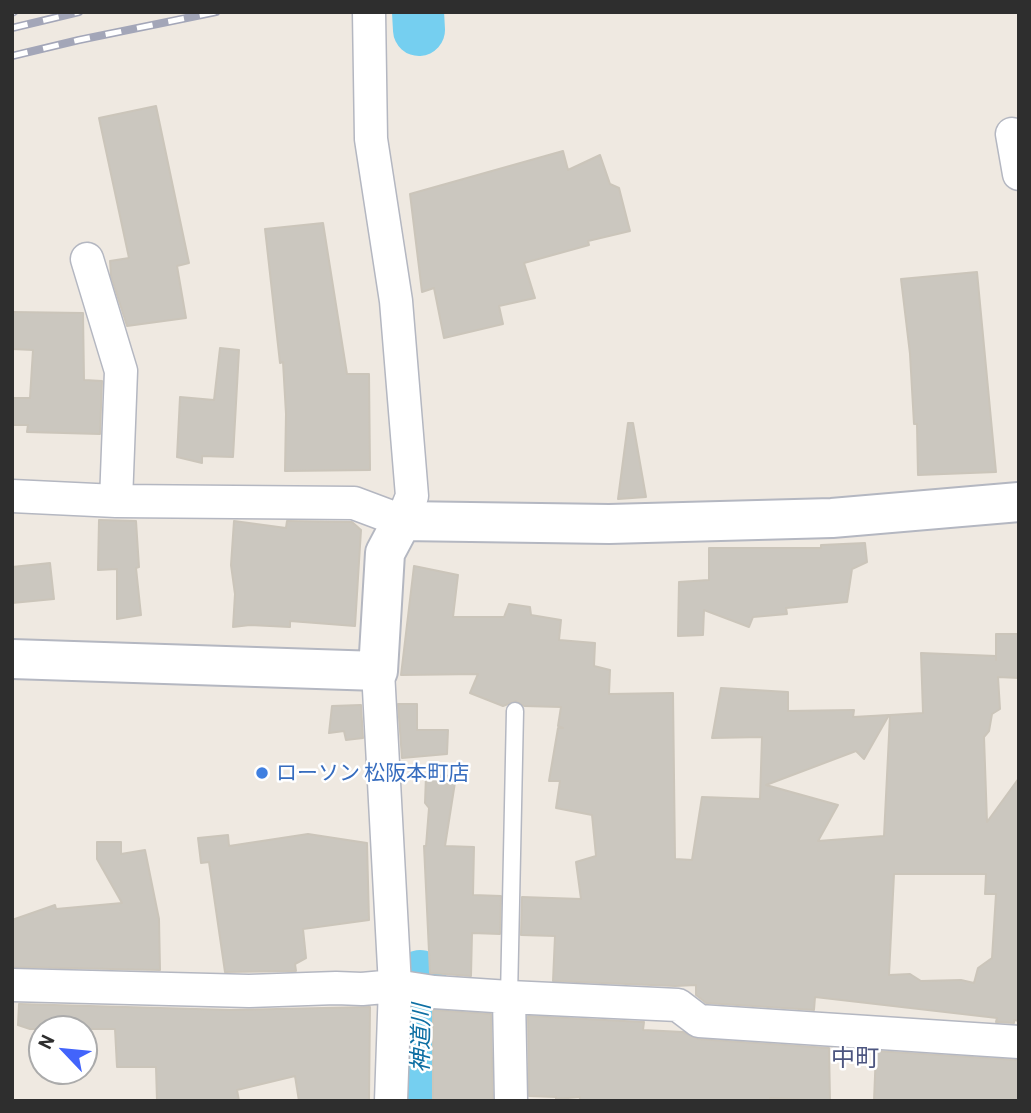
<!DOCTYPE html>
<meta charset="utf-8">
<style>
body{margin:0}
#map{position:relative;width:1031px;height:1113px;overflow:hidden;background:#efe9e1;font-family:Barlow,sans-serif}
canvas{display:block}
.frame{position:absolute;inset:0;border:14px solid #2e2e2e;pointer-events:none}
.north{position:absolute;left:28px;top:1015px;width:70px;height:70px;box-sizing:border-box;background:#fff;border:2px solid #ababab;border-radius:50%;rotate:296deg;font-size:19px;font-weight:700;line-height:28px;text-align:center;color:#2e2e2e}
.north::after{content:'';display:block;margin:auto;width:24px;height:32px;background:#4264fb;clip-path:polygon(50% 0,100% 100%,50% 72%,0 100%)}
</style>
<div id="map">
<canvas width="1031" height="1113"></canvas>
<div class="frame"></div>
<div class="north">N</div>
</div>
<script>
const ctx = document.querySelector('canvas').getContext('2d');
ctx.lineJoin = 'round';
function trace(path, color, width, dash) { ctx.strokeStyle = color; ctx.lineWidth = width; ctx.lineCap = dash ? 'butt' : 'round'; ctx.setLineDash(dash || []); ctx.stroke(path); }
function fillPath(path, color) { ctx.fillStyle = color; ctx.fill(path, 'evenodd'); }
function drawText(font, color, halo, rows, align = 'center') {
  ctx.font = font + ' Barlow,"Noto Sans JP",sans-serif'; ctx.lineWidth = 5; ctx.setLineDash([]); ctx.textBaseline = 'middle'; ctx.strokeStyle = halo; ctx.fillStyle = color; for (const [text, x, y, turn = 0] of rows) {
    ctx.save(); ctx.translate(x, y); ctx.rotate((+turn || 0) * Math.PI / 180); ctx.textAlign = isNaN(turn) ? turn : align; if (halo) ctx.strokeText(text, 0, 0); ctx.fillText(text, 0, 0); ctx.restore();
  }
}
trace(new Path2D(`
 M418 12 419 30
 M419 1101C423 1058 426 1018 420 976`), '#75cff0', 52);
const building = new Path2D(`
 M156 106 189 263 177 266 186 318 127 326 111 276 110 261 129 258 99 118Z
 M563 151 568 170 600 155 610 184 619 188 630 231 588 241 589 245 524 263 535 298 499 306 503 324 444 338 434 288 422 292 410 194Z
 M323 223 347 374H369L370 470 285 471 286 414 283 362 280 363 265 229Z
 M977 272 996 472 918 475 917 424H914L910 354 901 279Z
 M12 312 83 313 84 380 102 381 100 434 27 432 28 425H12V398H30L33 350 12 349Z
 M220 348 239 350 233 457 202 456V463L177 457 180 397 214 400Z
 M628 423H633L646 497 618 499Z
 M99 520 136 521 139 567 136 568 141 615 117 619V569L98 570Z
 M234 521 286 528 287 521 352 522 361 530 355 626 290 621V627L250 625 233 627 235 594 231 565Z
 M865 543 867 562 852 569 847 602 786 608 787 614 753 617 749 627 704 610 703 635 678 636 679 582 709 580V548H821V545Z
 M50 563 54 599 12 603V567Z
 M414 566 458 575 453 617H504L509 604 530 607 531 615 561 620 559 640 595 643 594 666 610 670 609 694 673 693 675 859 692 860 702 797 760 799 762 737 712 738 721 688 788 692V711L854 710 853 717 889 715 864 759 856 751 766 785 838 805 818 841 884 836 890 715 923 713 921 653 996 656V660V634H1019V678L998 677 1000 709 992 714 989 731 984 737 987 822 1019 778V1021L1014 1020V1023L996 1022 997 1018 815 997 814 1010 706 1003 696 995V985L675 986 553 981 555 936 521 935 522 897 581 899 576 862 596 856 592 815 556 808 560 781H549L558 728H563L558 726 561 707 524 706 516 701 503 706 470 693 478 674 401 675ZM894 874H986L985 894H996L992 958 978 968 974 983 961 980 921 981 910 974 889 975Z
 M398 704H417V730H448L447 754 402 758Z
 M361 705 363 738 346 740 344 731 329 733 332 706Z
 M426 775 456 776 445 846 474 847 473 895 501 896 500 934 472 933 471 976 430 973 424 846H426L429 808 425 803Z
 M308 834 367 843 369 920 303 929 306 958 295 964 296 971 225 972 209 862 201 863 198 838 228 835 229 846Z
 M97 842H121V854L145 850 159 919 160 970 12 967V920L55 905 56 909 122 903 97 859Z
 M19 1004 231 1010 370 1007 369 1101H299L295 1076 237 1090 239 1101H157L156 1067H117L115 1029H30L18 1025Z
 M433 1010 491 1014 493 1101H433Z
 M528 1016 644 1022 643 1030 683 1032 698 1039 829 1048 830 1101 770 1098V1101H580V1097L556 1099V1097L529 1096Z
 M876 1051 1018 1060 1019 1101H874Z`);
fillPath(building, '#cbc7bf');
trace(building, '#cbc5ba', 2);
const service = new Path2D(`
 M509 997 515 711`);
const minor = new Path2D(`
 M1012 134 1019 174
 M87 259 121 371 116 501
 M12 496 116 501 354 503 402 521 412 496 396 301 371 139 369 12
 M378 671 395 986 391 1101
 M12 985 249 991 336 988 362 989 395 986 434 992 509 997 678 1005 699 1021 1019 1042
 M509 997 511 1101`);
const tertiary = new Path2D(`
 M12 659 378 671 385 553 402 521 609 524 832 518 1019 502`);
trace(service, '#b4b7c1', 19);
trace(minor, '#b4b7c1', 35);
trace(tertiary, '#b4b7c1', 42);
trace(service, '#fff', 16);
trace(minor, '#fff', 32);
trace(tertiary, '#fff', 38);
const rail = new Path2D(`
 M12 13 14 12
 M12 28 79 12
 M12 56 79 40 216 12`);
trace(rail, '#a3a6b8', 8);
trace(rail, '#fff', 5, [16]);
for (const [x, y, r, color] of [
 [262,773,7,"#3f7fe0"]
]) { const dot = new Path2D(); dot.arc(x, y, r, 0, 2 * Math.PI); ctx.fillStyle = color; ctx.fill(dot); trace(dot, '#fff', 2.5); }
drawText('21px', '#366cbe', '#fff', [
 ["ローソン 松阪本町店",276,773]
], 'left');
drawText('italic 23px', '#0d6fa3', '#fff', [
 ["神道川",421,1038,-89]
]);
drawText('24px', '#4d5680', '#fff', [
 ["中町",855,1058]
]);
</script>
